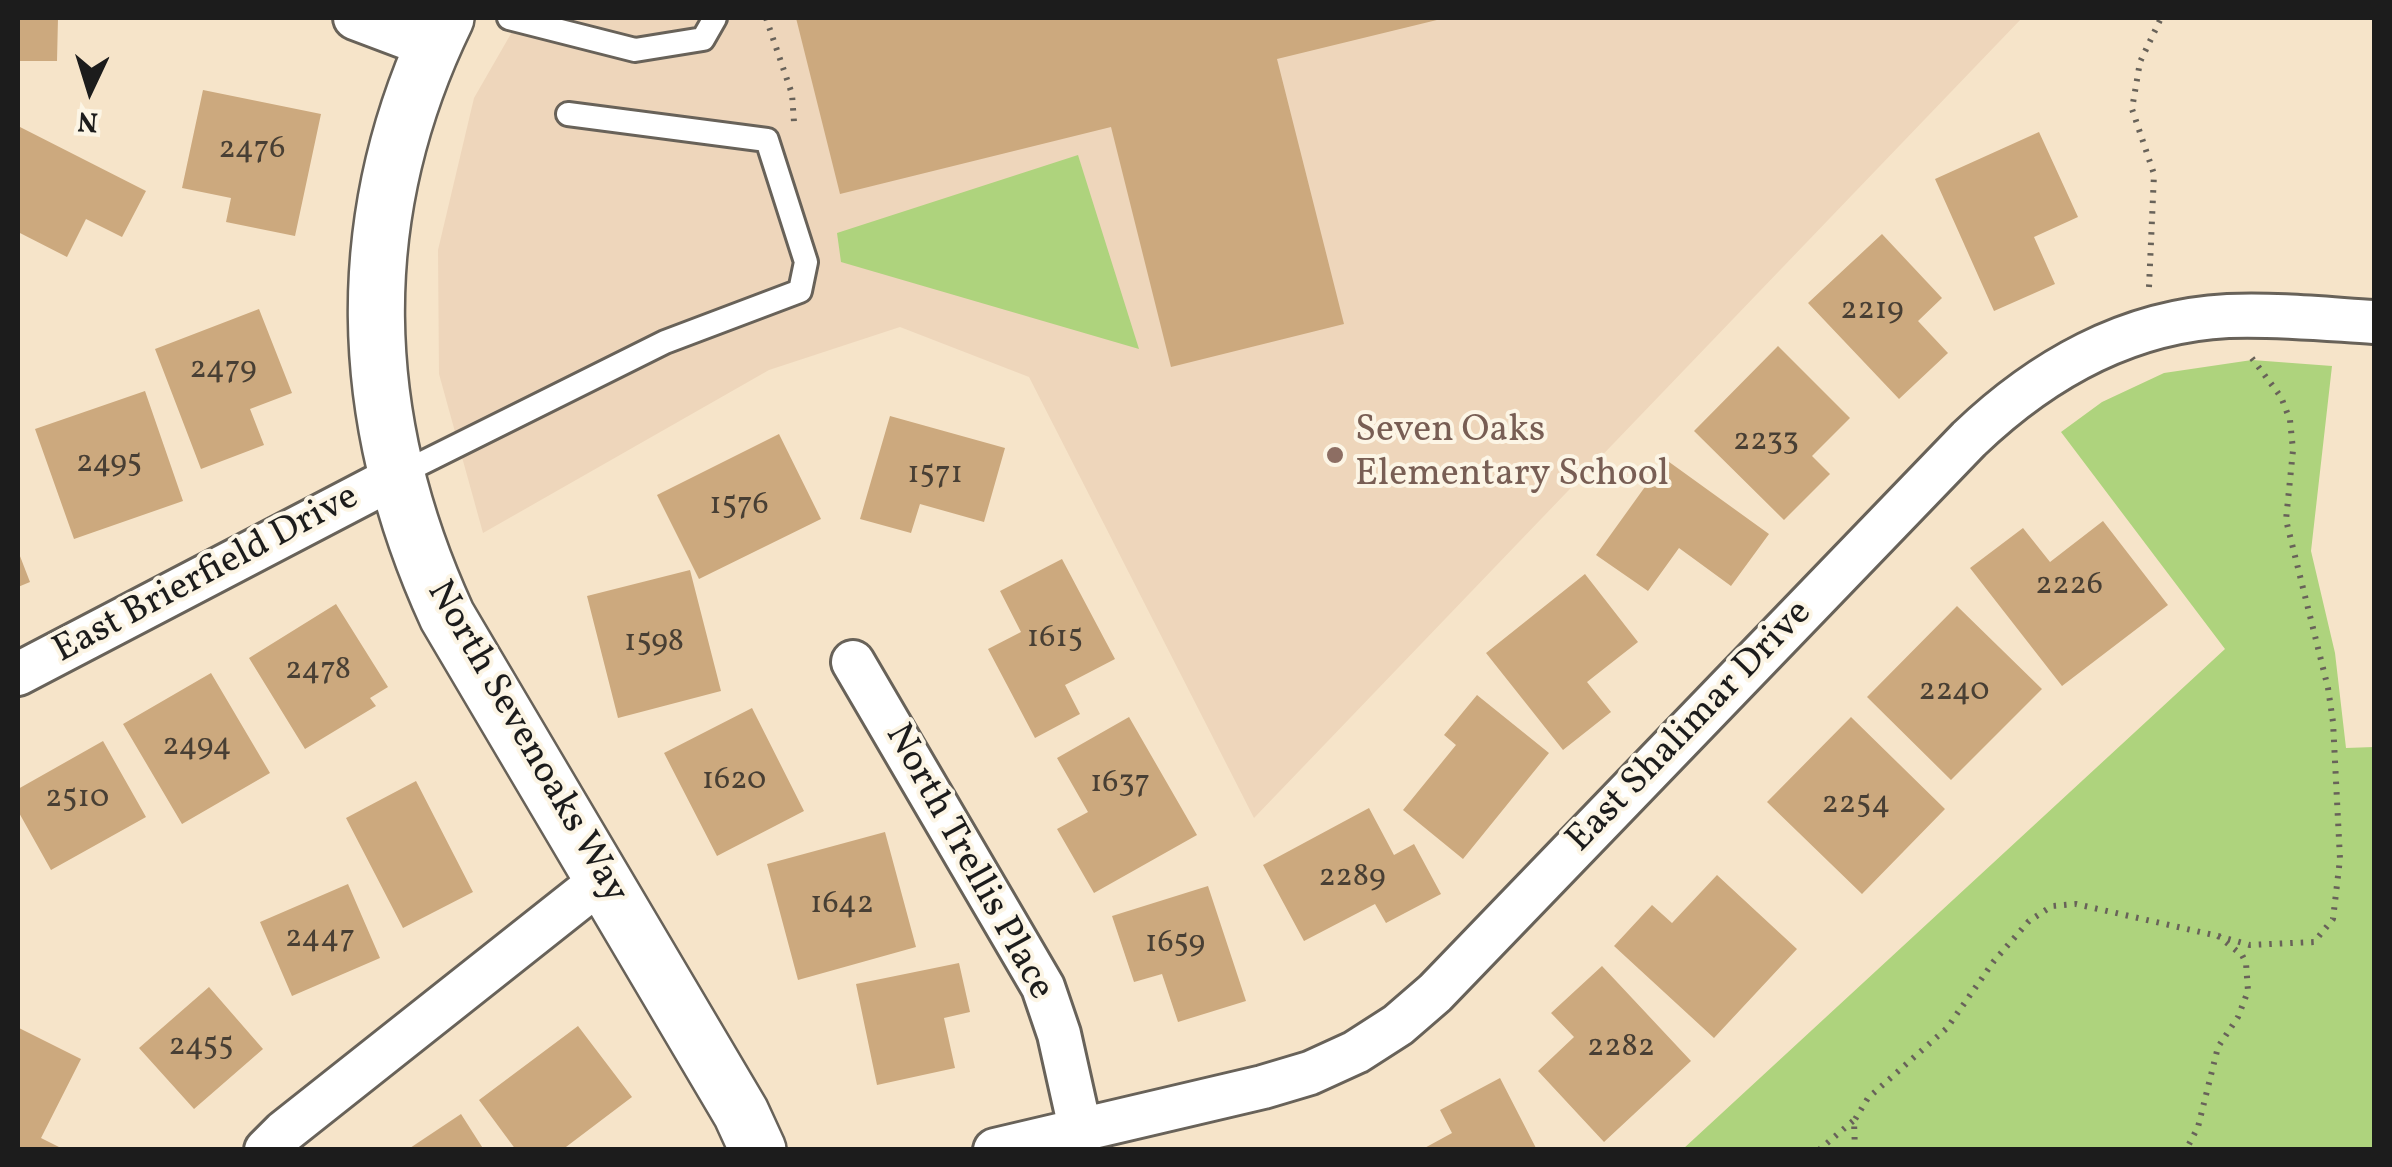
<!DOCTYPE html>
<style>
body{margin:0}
#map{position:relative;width:2392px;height:1167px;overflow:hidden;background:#f6e4c9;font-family:Vollkorn,serif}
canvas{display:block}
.frame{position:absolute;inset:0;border:20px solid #1c1c1c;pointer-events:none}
.north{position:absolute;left:40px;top:40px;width:100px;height:100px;-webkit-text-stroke:8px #fcf5e5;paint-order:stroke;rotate:184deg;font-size:28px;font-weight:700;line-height:40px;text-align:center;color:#1c1c1c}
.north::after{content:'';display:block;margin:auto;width:35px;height:45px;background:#1c1c1c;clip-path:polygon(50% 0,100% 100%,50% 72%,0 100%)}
</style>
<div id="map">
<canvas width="2392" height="1167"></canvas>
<div class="frame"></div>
<div class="north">N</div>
</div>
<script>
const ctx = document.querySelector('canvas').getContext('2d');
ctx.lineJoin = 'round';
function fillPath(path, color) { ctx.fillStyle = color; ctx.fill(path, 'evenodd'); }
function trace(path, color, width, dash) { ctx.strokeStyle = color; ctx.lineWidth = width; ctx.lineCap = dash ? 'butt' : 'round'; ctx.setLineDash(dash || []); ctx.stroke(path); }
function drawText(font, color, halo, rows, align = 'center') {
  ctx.font = font + ' Vollkorn,serif'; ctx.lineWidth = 8; ctx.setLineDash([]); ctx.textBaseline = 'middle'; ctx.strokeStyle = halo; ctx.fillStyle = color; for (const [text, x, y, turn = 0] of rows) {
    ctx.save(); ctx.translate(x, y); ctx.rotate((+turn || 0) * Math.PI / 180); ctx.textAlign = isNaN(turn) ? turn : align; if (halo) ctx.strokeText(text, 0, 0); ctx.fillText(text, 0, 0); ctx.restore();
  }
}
fillPath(new Path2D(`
 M520 18H2022L1254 818 1029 377 900 327 769 370 483 533 439 374 438 250 474 98Z`), '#eed6bb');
fillPath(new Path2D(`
 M1078 155 1139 349 841 262 837 233Z
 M2252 360 2332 366 2311 551 2335 653 2346 748 2374 747V1149H1683L2225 649 2061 432 2102 402 2164 373Z`), '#aed37d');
fillPath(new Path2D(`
 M18 18H58L57 61H18Z
 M796 18H1441V19L1277 59 1344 324 1171 367 1111 127 840 194Z
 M203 90 321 114 295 236 226 222 231 198 182 188Z
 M20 127 146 191 122 237 86 219 67 257 18 232V133Z
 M2039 132 2078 217 2034 237 2055 284 1994 311 1935 179Z
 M1882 234 1942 298 1918 321 1948 353 1899 399 1808 303Z
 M259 309 292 393 250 409 264 445 201 469 155 349Z
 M1778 346 1850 418 1812 456 1830 474 1784 520 1694 431Z
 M145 391 183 501 74 539 35 429Z
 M890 416 1005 448 984 522 920 504 911 533 860 519Z
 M779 434 821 519 699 579 657 495Z
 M1665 459 1769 534 1731 586 1679 548 1648 591 1596 555Z
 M2103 521 2168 605 2062 686 1970 568 2023 528 2050 562Z
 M18 551 30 582 18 587Z
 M1062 559 1115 659 1065 685 1080 714 1035 738 988 649 1021 632 1000 591Z
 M690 570 721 691 618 718 587 596Z
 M1585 574 1638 642 1587 682 1611 712 1563 750 1486 653Z
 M336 604 388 687 370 698 376 706 305 749 249 658Z
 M1957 606 2042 689 1951 780 1867 697Z
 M211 673 270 773 182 824 123 724Z
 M1477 695 1549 753 1463 859 1403 810 1456 745 1444 735Z
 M752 708 804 811 717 856 664 753Z
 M1129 717 1197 835 1094 893 1057 829 1088 812 1057 758Z
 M1851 717 1945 809 1862 894 1767 802Z
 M103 741 146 817 51 870 18 811V789Z
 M416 781 473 892 403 928 346 818Z
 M1369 808 1394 855 1414 844 1441 894 1386 923 1375 904 1304 941 1263 865Z
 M885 832 916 947 798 980 767 864Z
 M1717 875 1797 949 1714 1038 1614 946 1652 905 1672 923Z
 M348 884 380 958 292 996 260 922Z
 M1208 886 1246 1001 1178 1022 1162 974 1134 982 1112 916Z
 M959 963 970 1012 944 1018 955 1068 877 1085 856 984Z
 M1602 966 1691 1061 1604 1142 1538 1071 1574 1037 1551 1013Z
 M209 987 263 1049 194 1109 139 1048Z
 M578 1026 632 1097 562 1150H516L479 1100Z
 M19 1028 81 1059 41 1138 65 1150H18Z
 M1500 1078 1537 1150H1421L1452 1133 1440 1110Z
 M461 1114 484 1150H407Z`), '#cca97e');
const lane = new Path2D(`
 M509 18 635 50 703 39 715 18
 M398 475 665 342 800 291 806 262 767 140 568 114`);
const street = new Path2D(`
 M355 18 432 47
 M853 662 1043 987 1059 1034 1080 1128
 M18 674 395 477
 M266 1150 284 1132 602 880
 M995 1150 1263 1087 1310 1073 1356 1052 1398 1025 1435 993 1969 439C2040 371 2127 321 2228 316 2277 314 2326 319 2374 322`);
const secondary = new Path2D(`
 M446 18C350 215 356 418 447 616L741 1113 758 1150`);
trace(lane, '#686259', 28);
trace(street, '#686259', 48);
trace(secondary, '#686259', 60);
trace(new Path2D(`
 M766 18 792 94 794 122
 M2149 287 2154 174 2132 109 2140 62 2161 18
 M2218 936 2250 945 2314 942 2333 919 2340 859 2333 722 2328 688 2286 520 2293 450 2290 420 2281 397 2251 357
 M1819 1150 1853 1121
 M1855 1150 1854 1121 1868 1098 1947 1028 1994 961 2029 921 2052 906 2076 904 2218 936 2242 955 2246 963 2248 991 2238 1017 2218 1047 2198 1127 2186 1150`), '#686259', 6, [2.5, 8]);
trace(lane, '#fff', 22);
trace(street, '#fff', 42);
trace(secondary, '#fff', 55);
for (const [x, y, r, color] of [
 [1335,455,10,"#8d6e63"]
]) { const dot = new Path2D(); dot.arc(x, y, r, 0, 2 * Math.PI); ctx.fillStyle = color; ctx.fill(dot); trace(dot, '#fcf5e5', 4); }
drawText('32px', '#483f34', null, [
 ["2476",252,151],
 ["2219",1872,312],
 ["2479",223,371],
 ["2233",1766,443],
 ["2495",109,465],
 ["1571",935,476],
 ["1576",739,507],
 ["2226",2069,587],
 ["1615",1055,640],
 ["1598",654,644],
 ["2478",318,672],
 ["2240",1954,693],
 ["2494",197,748],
 ["1620",734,782],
 ["1637",1120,785],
 ["2510",77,800],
 ["2254",1856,806],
 ["2289",1352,879],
 ["1642",842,906],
 ["2447",320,940],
 ["1659",1175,945],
 ["2455",201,1048],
 ["2282",1621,1049]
]);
drawText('38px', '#785e54', '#fcf5e5', [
 ["Seven Oaks",1355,433],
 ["Elementary School",1355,477]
], 'left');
drawText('38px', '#1c1c1c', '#fcf5e5', [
 ["East Brierfield Drive",207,576,-28],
 ["East Shalimar Drive",1691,728,-46],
 ["North Sevenoaks Way",525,743,60],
 ["North Trellis Place",967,863,61]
]);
</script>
